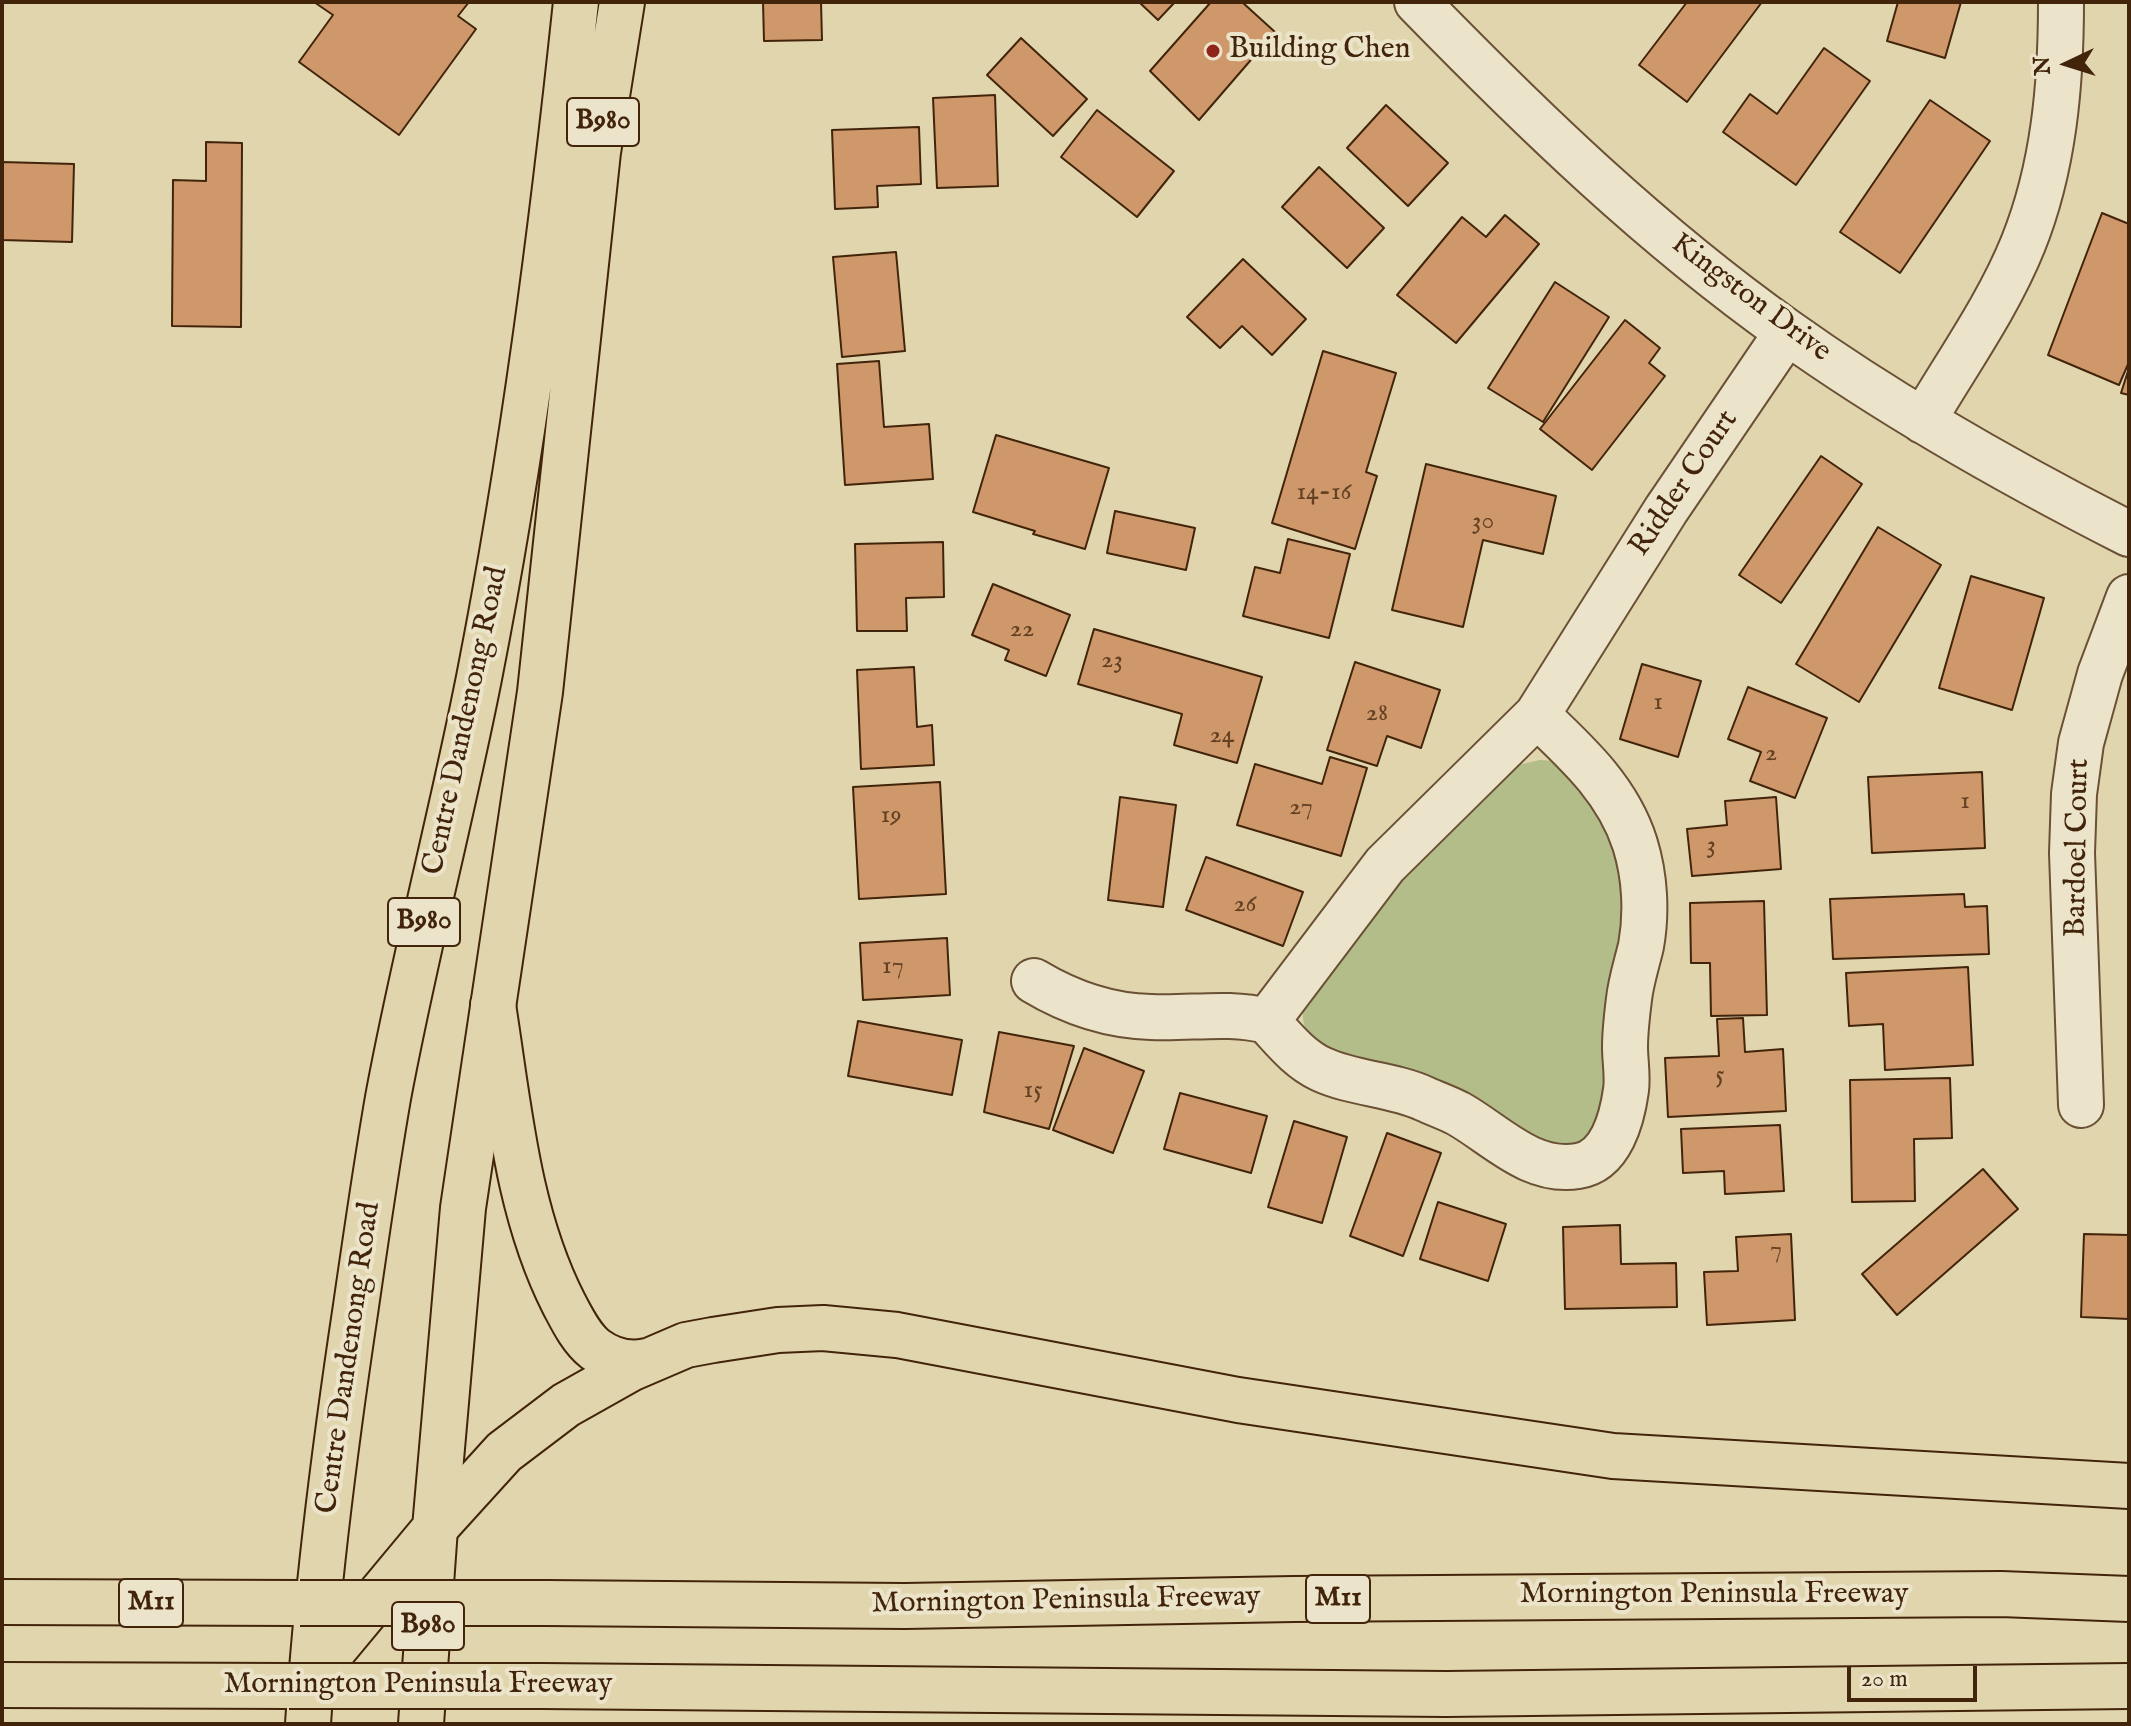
<!DOCTYPE html>
<style>
body{margin:0}
#map{position:relative;width:2131px;height:1726px;overflow:hidden;background:#e1d5ad;font-family:"IM FELL English",serif}
canvas{display:block}
.frame{position:absolute;inset:0;border:4px solid #42240b;pointer-events:none}
.north{position:absolute;left:2027px;top:24px;width:80px;height:80px;-webkit-text-stroke:6px #ece4ca;paint-order:stroke;rotate:266deg;font-size:22px;font-weight:700;line-height:32px;text-align:center;color:#42240b}
.north::after{content:'';display:block;margin:auto;width:28px;height:36px;background:#42240b;clip-path:polygon(50% 0,100% 100%,50% 72%,0 100%)}
.scale{position:absolute;left:1847px;top:1666px;width:130px;height:36px;box-sizing:border-box;border:4px solid #42240b;border-top:0;padding-left:10px;font-size:24px;line-height:28px;white-space:nowrap;color:#42240b;-webkit-text-stroke:6px #ece4ca;paint-order:stroke}
</style>
<div id="map">
<canvas width="2131" height="1726"></canvas>
<div class="frame"></div>
<div class="north">N</div>
<div class="scale">20 m</div>
</div>
<script>
const ctx = document.querySelector('canvas').getContext('2d');
ctx.lineJoin = 'round';
function fillPath(path, color) { ctx.fillStyle = color; ctx.fill(path, 'evenodd'); }
function trace(path, color, width, dash) { ctx.strokeStyle = color; ctx.lineWidth = width; ctx.lineCap = dash ? 'butt' : 'round'; ctx.setLineDash(dash || []); ctx.stroke(path); }
function drawText(font, color, halo, rows, align = 'center') {
  ctx.font = font + ' "IM FELL English",serif'; ctx.lineWidth = 8; ctx.setLineDash([]); ctx.textBaseline = 'middle'; ctx.strokeStyle = halo; ctx.fillStyle = color; for (const [text, x, y, turn = 0] of rows) {
    ctx.save(); ctx.translate(x, y); ctx.rotate((+turn || 0) * Math.PI / 180); ctx.textAlign = isNaN(turn) ? turn : align; if (halo) ctx.strokeText(text, 0, 0); ctx.fillText(text, 0, 0); ctx.restore();
  }
}
fillPath(new Path2D(`
 M1540 760 1555 761 1609 815 1632 896 1613 1080 1588 1144 1553 1152 1340 1060C1306 1036 1293 1027 1311 984L1480 788 1518 765Z`), '#b3bd8a');
const building = new Path2D(`
 M314 2H469L458 16 476 29 399 135 299 62 333 15Z
 M763 2H821L822 40 764 41Z
 M1139 2H1175L1158 20Z
 M1211 2H1242L1275 32 1199 120 1150 71Z
 M1687 2H1762L1687 102 1639 65Z
 M1898 2H1961L1945 58 1887 41Z
 M1021 38 1087 99 1053 136 987 75Z
 M1824 48 1870 81 1796 185 1723 132 1750 94 1777 114Z
 M995 95 998 186 937 188 933 98Z
 M1930 100 1990 141 1900 273 1840 232Z
 M1386 105 1448 163 1408 206 1347 148Z
 M1097 110 1174 171 1137 217 1061 157Z
 M919 127 921 184 877 186 878 207 835 209 832 130Z
 M206 142 242 143 241 327 172 326 173 180 206 181Z
 M2 162 74 164 72 242 2 240Z
 M1319 167 1384 228 1347 268 1282 207Z
 M2102 213 2129 224V362L2119 385 2048 355Z
 M1505 215 1539 244 1456 343 1397 295 1462 217 1486 237Z
 M896 252 905 351 842 357 833 257Z
 M1243 259 1306 319 1272 355 1242 326 1220 348 1187 317Z
 M1555 282 1609 317 1543 422 1488 388Z
 M1625 320 1660 348 1649 363 1665 376 1592 470 1540 429Z
 M1323 351 1396 373 1366 472 1377 476 1355 549 1272 523Z
 M879 361 884 427 929 424 933 479 845 485 837 364Z
 M2129 368V395L2121 393Z
 M996 435 1109 468 1085 549 1033 534 1035 531 973 512Z
 M1821 456 1862 484 1781 603 1739 575Z
 M1426 464 1556 496 1543 554 1483 540 1463 627 1392 610Z
 M1115 511 1195 528 1186 570 1107 553Z
 M1878 527 1941 565 1859 702 1796 664Z
 M1288 539 1350 554 1329 638 1243 616 1255 567 1280 573Z
 M943 542 944 597 906 598 907 631H857L855 544Z
 M1971 576 2044 598 2012 710 1939 688Z
 M993 584 1070 615 1046 676 1005 660 1009 650 972 635Z
 M1094 629 1262 677 1237 763 1174 745 1182 714 1078 684Z
 M1355 662 1440 690 1421 748 1387 736 1377 766 1327 750Z
 M1642 664 1701 681 1678 757 1620 739Z
 M914 667 917 727 932 725 934 765 861 769 857 670Z
 M1748 687 1827 718 1795 798 1750 781 1761 752 1728 739Z
 M1330 757 1367 768 1341 856 1237 825 1255 764 1322 784Z
 M1982 772 1985 848 1872 853 1868 777Z
 M940 782 946 894 859 899 853 787Z
 M1120 797 1176 805 1163 907 1108 900Z
 M1776 797 1781 869 1692 876 1687 829 1727 825 1725 801Z
 M1206 857 1303 892 1283 946 1186 910Z
 M1964 894 1965 907 1987 906 1989 954 1833 959 1830 899Z
 M1764 901 1767 1015 1711 1016 1710 963H1691L1690 903Z
 M947 938 950 995 863 1000 860 943Z
 M1968 967 1973 1065 1885 1070 1883 1024 1849 1026 1846 973Z
 M1743 1018 1745 1052 1783 1049 1786 1111 1668 1117 1665 1058 1719 1056 1717 1019Z
 M858 1021 962 1040 952 1095 848 1076Z
 M999 1032 1074 1046 1049 1129 984 1112Z
 M1084 1048 1144 1071 1113 1153 1053 1130Z
 M1950 1078 1952 1138 1914 1139 1915 1201 1852 1202 1850 1080Z
 M1180 1093 1267 1116 1251 1173 1164 1149Z
 M1294 1121 1347 1137 1322 1223 1268 1207Z
 M1780 1125 1784 1191 1725 1194 1724 1171 1683 1173 1681 1129Z
 M1387 1133 1441 1153 1403 1256 1350 1236Z
 M1983 1169 2018 1209 1897 1315 1862 1274Z
 M1438 1202 1506 1224 1488 1281 1420 1259Z
 M1620 1225 1621 1264 1676 1263 1677 1307 1565 1309 1563 1227Z
 M1791 1234 1795 1320 1707 1325 1704 1272 1738 1271 1736 1237Z
 M2084 1234 2129 1235V1319L2081 1317Z`);
fillPath(building, '#ce986b');
trace(building, '#42240b', 2);
const minor = new Path2D(`
 M1417 2C1532 120 1651 235 1786 331 1894 408 2011 474 2129 534
 M1923 421C1957 363 1998 306 2023 244 2054 167 2061 84 2061 2
 M1537 715C1577 753 1618 790 1635 844 1645 876 1647 913 1641 946 1637 963 1631 981 1629 999 1627 1015 1625 1031 1625 1047 1625 1061 1628 1076 1626 1090 1622 1119 1611 1161 1578 1166 1531 1174 1496 1135 1459 1114 1448 1108 1436 1104 1425 1099 1393 1084 1353 1084 1321 1069 1298 1058 1283 1038 1267 1021L1385 865 1537 715 1666 510 1787 332
 M1034 981C1069 1002 1109 1016 1151 1017 1190 1019 1228 1011 1267 1021
 M2081 1105 2072 853 2074 794 2081 743 2100 674 2129 597`);
const major = new Path2D(`
 M312 1676 435 1528
 M308 1724C317 1584 335 1445 356 1306 366 1237 376 1167 388 1098 414 958 451 819 479 678 523 454 552 229 576 2
 M421 1724 435 1528 463 1208 540 692 598 152 622 2`);
const highway = new Path2D(`
 M493 1005C509 1106 517 1212 564 1304 572 1319 581 1338 595 1349 610 1360 629 1365 647 1361
 M435 1528 504 1452 566 1405 630 1369 686 1345 713 1340 778 1330 823 1328 897 1335 1238 1400 1613 1456 2129 1486
 M2 1602 300 1603
 M546 1603 905 1606 1294 1599 2001 1594 2129 1599
 M2 1685 289 1686
 M541 1686 1446 1694 2129 1686`);
trace(minor, '#6a5034', 48);
trace(major, '#42240b', 48);
trace(highway, '#42240b', 48);
trace(minor, '#ece4ca', 44);
trace(major, '#e1d5ad', 44);
trace(highway, '#e1d5ad', 44);
const highwayBridge = new Path2D(`
 M300 1603H546
 M289 1686H541`);
trace(highwayBridge, '#42240b', 48, []);
trace(highwayBridge, '#e1d5ad', 44);
for (const [x, y, r, color] of [
 [1213,51,8,"#8f2418"]
]) { const dot = new Path2D(); dot.arc(x, y, r, 0, 2 * Math.PI); ctx.fillStyle = color; ctx.fill(dot); trace(dot, '#ece4ca', 3); }
drawText('26px', '#654123', null, [
 ["14-16",1324,494],
 ["30",1483,523],
 ["22",1022,631],
 ["23",1112,662],
 ["1",1658,704],
 ["28",1377,715],
 ["24",1222,737],
 ["2",1771,755],
 ["1",1965,803],
 ["27",1301,809],
 ["19",891,817],
 ["3",1711,847],
 ["26",1245,906],
 ["17",893,968],
 ["5",1720,1077],
 ["15",1033,1092],
 ["7",1776,1252]
]);
for (const [x, y, w] of [
 [603,122,72],
 [424,922,72],
 [1338,1599,64],
 [151,1603,64],
 [428,1626,72]
]) { const box = new Path2D(); box.roundRect(x - w / 2, y - 24, w, 48, 6); ctx.fillStyle = '#ece4ca'; ctx.fill(box); trace(box, '#42240b', 2); }
drawText('bold 28px', '#42240b', null, [
 ["B980",603,122],
 ["B980",424,922],
 ["M11",1338,1599],
 ["M11",151,1603],
 ["B980",428,1626]
]);
drawText('30px', '#42240b', '#ece4ca', [
 ["Building Chen",1229,51]
], 'left');
drawText('30px', '#42240b', '#ece4ca', [
 ["Kingston Drive",1750,299,37],
 ["Ridder Court",1685,484,-56],
 ["Centre Dandenong Road",467,721,-78],
 ["Bardoel Court",2079,848,-89],
 ["Centre Dandenong Road",350,1358,-82],
 ["Mornington Peninsula Freeway",1714,1596],
 ["Mornington Peninsula Freeway",1066,1602,-1],
 ["Mornington Peninsula Freeway",418,1686]
]);
</script>
